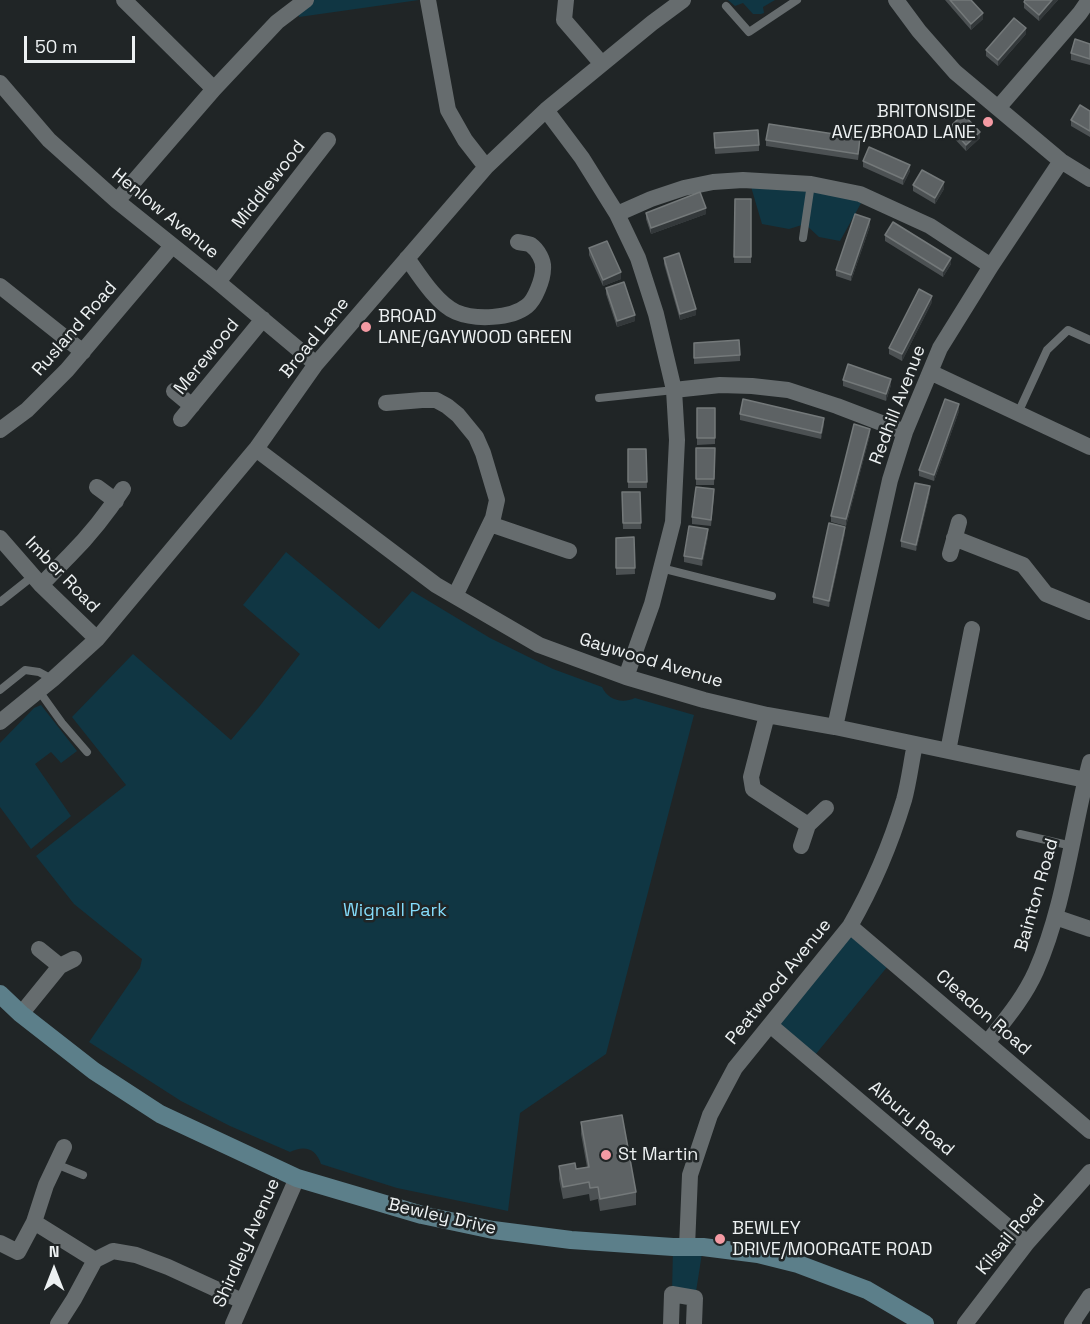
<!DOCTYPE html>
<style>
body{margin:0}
#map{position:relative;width:1090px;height:1324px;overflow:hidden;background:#202526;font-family:"Space Grotesk",sans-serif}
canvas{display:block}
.north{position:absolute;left:24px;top:1240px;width:60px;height:60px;-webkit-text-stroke:4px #202526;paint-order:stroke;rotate:0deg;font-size:16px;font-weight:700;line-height:24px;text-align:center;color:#edf1f2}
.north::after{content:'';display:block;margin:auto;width:21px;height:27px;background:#edf1f2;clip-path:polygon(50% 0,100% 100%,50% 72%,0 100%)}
.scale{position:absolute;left:24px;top:36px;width:111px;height:27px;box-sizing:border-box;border:3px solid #edf1f2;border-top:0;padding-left:8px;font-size:18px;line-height:21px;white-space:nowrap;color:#edf1f2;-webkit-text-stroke:4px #202526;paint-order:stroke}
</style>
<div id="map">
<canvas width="1090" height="1324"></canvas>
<div class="north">N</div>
<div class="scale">50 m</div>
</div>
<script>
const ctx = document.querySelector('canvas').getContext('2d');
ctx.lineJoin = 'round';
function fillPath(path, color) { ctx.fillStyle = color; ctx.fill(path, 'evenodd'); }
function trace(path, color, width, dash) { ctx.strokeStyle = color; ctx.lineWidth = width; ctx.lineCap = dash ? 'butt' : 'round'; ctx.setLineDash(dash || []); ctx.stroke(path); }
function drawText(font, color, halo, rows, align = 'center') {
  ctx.font = font + ' "Space Grotesk",sans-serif'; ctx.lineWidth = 5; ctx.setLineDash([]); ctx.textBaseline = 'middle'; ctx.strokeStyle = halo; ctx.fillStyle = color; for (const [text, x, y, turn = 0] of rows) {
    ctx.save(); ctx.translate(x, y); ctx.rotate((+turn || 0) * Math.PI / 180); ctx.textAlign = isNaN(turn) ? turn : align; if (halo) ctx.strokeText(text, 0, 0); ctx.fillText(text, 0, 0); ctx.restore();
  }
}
fillPath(new Path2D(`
 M295 0H419L299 17Z
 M728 0H775L763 7 764 13 761 14H753L743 3 735 6Z
 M749 180 865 196 840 241 819 237 805 224 789 229 762 224Z
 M286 552 379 629 412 591 490 638 553 669 602 687C608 700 622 704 635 698L694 715 606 1054 520 1113 508 1211 397 1188 321 1164C316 1148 304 1145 290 1152L230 1126 181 1101 89 1042 140 968 142 959 74 904 36 856 126 785 72 717 133 654 231 740 259 707 300 654 243 605Z
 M41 705 77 751 61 763 51 752 35 764 71 816 31 849 0 807V743L34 708Z
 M850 926 892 961 811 1060 770 1025Z
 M673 1247H703L695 1298 672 1294Z`), '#103643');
trace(new Path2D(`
 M726 6 749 32 797 0
 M803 238 811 184
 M599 398 674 390
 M1018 413 1047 350 1068 330 1090 340
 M661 568 772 596
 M0 602 33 576
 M0 690 25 670 39 672 52 679
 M39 691 62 723 87 752
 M1020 834 1072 846
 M56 1164 83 1175`), '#666c6e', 8);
trace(new Path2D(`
 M124 0 214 89
 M428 0 448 110 465 140 486 167
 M566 0 564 20 602 64
 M896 0 919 31 955 72 1061 161 1090 179
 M0 83 49 140 117 201 218 282 316 364
 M998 108 1080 13 1089 0
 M546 110 582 158 617 214 638 258 656 314 674 390 677 440 673 522 652 604 626 677
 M117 201 214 89 277 22 306 0
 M617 214 651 199 684 188 713 182 743 180 811 184 860 194 930 226 991 266
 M407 258C419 275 437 304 456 312 475 320 511 319 527 306 535 300 543 279 543 269 544 261 538 250 531 245 528 243 522 243 518 242
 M218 282 328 140
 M0 286 83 352
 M930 372 1090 447
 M674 390 720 385 752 386 788 390 837 406 905 432
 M174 391 192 406
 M386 403 422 400H436L447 406 458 415 476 437 483 453 497 500 493 518 455 596
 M181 419 263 319
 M0 430 27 410 67 370 172 246
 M256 449 436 585 539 645 626 677 704 700 767 715 835 727 1090 781
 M97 487 116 501
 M490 524 569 551
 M0 538 41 585 97 639
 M954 538 1023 565 1046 594 1090 612
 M950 554 959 522
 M41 585C51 575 60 565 70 555 92 533 106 515 123 489
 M767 715 751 777 753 789 808 825
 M0 722 53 679 97 639 256 449 316 364 486 167 546 110 652 23 683 0
 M835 727 890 480 905 432 940 348 991 266 1061 161
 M948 751 972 629
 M801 846 808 825 826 808
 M1055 917 1090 929
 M850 926 1090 1131
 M39 949 60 966
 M21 1014 60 966 74 959
 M770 1025 1027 1243
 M987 1043C1005 1020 1024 998 1036 971 1065 905 1072 831 1090 762
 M34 1222 95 1260
 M0 1243 18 1252 34 1222 46 1185 64 1147
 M687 1247 690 1175 710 1115 735 1068 850 926C873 886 891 843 904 800 909 782 911 763 915 744
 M58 1324 74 1299 95 1260 113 1251 136 1255 168 1267 242 1301
 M233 1324 297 1178
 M671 1324 672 1294 695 1298 694 1324
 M965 1324 1027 1243 1090 1172
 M1074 1324 1072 1323 1090 1296`), '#666c6e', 16);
trace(new Path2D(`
 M0 994 21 1014 94 1071 160 1114 297 1178 422 1215 493 1230 571 1240 673 1247H703L758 1254 798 1264 867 1290 925 1324`), '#5c7f8a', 18);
fillPath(new Path2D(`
 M945 0H971L983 19 971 30Z
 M1058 0 1039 21 1024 8V2Z
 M1026 34 998 66 986 56V50Z
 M1090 44V65L1071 60V53Z
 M1090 111V137L1071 126V120Z
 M950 127 980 138 966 151 950 134Z
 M714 139 759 145V151L715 154Z
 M766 140 860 144 858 160 766 146Z
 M863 161 910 171 903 185 863 167Z
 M913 185 944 189 935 204 913 191Z
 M735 199H751V263H734Z
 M646 213 706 214 651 234 646 219Z
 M870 226 851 281 836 276V270Z
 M885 235 951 264 943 277 885 241Z
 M589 248 621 279 603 286 589 255Z
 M664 258 696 315 680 320 664 264Z
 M606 288 635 321 617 327 606 294Z
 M932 302 902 361 889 354V348Z
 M694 343 740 355V361L694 364Z
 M843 380 891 385 886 401 843 386Z
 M697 408H715V444L697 445Z
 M959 411 934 481 919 476V470Z
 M740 414 824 424 821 439 740 420Z
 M870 435 846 526 831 522V516Z
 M696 448H715L714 485H696Z
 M628 449H646L647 488H628Z
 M622 492H640L641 529H623Z
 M930 492 916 551 901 547V541Z
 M714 496 711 526 692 524V517Z
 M845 533 829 607 813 603V597Z
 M708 536 702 566 684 562V556Z
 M634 537 635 574 616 575V538Z
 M581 1122 636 1192V1205L600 1211 598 1199 590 1201 589 1194 563 1199 559 1179V1166L576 1169 587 1167 581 1134Z`), '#4c5153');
fillPath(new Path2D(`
 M1052 0H1058L1039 21V15Z
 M983 13V19L971 30V24Z
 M1026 28V34L998 66V60Z
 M980 132V138L966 151V145Z
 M910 165V171L903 185V179Z
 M944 182V189L935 204V198Z
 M706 208V214L651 234V228Z
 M870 219V226L851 281V275Z
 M951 258V264L943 277V271Z
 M621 272V279L603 286V280Z
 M932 296V302L902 361V354Z
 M696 309V315L680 320V314Z
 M635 315V321L617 327V321Z
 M891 379V385L886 401V394Z
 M959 404V411L934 481V475Z
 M824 418V424L821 439V433Z
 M870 429V435L846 526V519Z
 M930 486V492L916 551V545Z
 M845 527V533L829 607V601Z
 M708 529V536L702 566V559Z`), '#33383a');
const building = new Path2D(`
 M950 0H971L983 13 971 24Z
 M1025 0H1052L1039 15 1024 2Z
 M1014 18 1026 28 998 60 986 50Z
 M1075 39 1090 44V59L1071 53Z
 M1080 105 1090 111V131L1071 120Z
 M963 114 980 132 966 145 950 127Z
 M769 124 860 138 858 154 766 140Z
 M758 130 759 145 715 148 714 133Z
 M869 147 910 165 903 179 863 161Z
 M922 170 944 182 935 198 913 185Z
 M700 192 706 208 651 228 646 213Z
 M735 199H751V257H734Z
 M855 214 870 219 851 275 836 270Z
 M893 222 951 258 943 271 885 235Z
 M607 241 621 272 603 280 589 248Z
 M679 253 696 309 680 314 664 258Z
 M624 282 635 315 617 321 606 288Z
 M919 289 932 296 902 354 889 348Z
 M739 340 740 355 694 358V343Z
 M848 364 891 379 886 394 843 380Z
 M743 399 824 418 821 433 740 414Z
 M945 399 959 404 934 475 919 470Z
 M697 408H715V438H697Z
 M854 424 870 429 846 519 831 516Z
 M696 448H715L714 479H696Z
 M628 449H646L647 482H628Z
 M915 483 930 486 916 545 901 541Z
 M696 487 714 489 711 520 692 517Z
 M622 492H640L641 523H623Z
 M829 523 845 527 829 601 813 597Z
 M689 526 708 529 702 559 684 556Z
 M634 537 635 568H616V538Z
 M622 1115 636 1192 600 1199 598 1187 590 1188 589 1182 563 1187 559 1166 575 1163 576 1169 589 1167 581 1122Z`);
fillPath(building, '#5d6264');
trace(building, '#74797a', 1.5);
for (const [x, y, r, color] of [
 [988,122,6,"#f49aa3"],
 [366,327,6,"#f49aa3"],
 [606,1155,6,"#f49aa3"],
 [720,1239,6,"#f49aa3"]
]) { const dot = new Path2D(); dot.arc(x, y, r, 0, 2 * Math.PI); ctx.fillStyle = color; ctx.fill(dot); trace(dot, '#202526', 2); }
drawText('18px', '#edf1f2', '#202526', [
 ["BRITONSIDE",976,112,"right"],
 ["AVE/BROAD LANE",976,133,"right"],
 ["BROAD",378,317],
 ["LANE/GAYWOOD GREEN",378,338],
 ["St Martin",618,1155],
 ["BEWLEY",732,1229],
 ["DRIVE/MOORGATE ROAD",732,1250]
], 'left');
drawText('18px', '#edf1f2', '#202526', [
 ["Middlewood",269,185,-52],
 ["Henlow Avenue",165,214,39],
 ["Rusland Road",75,329,-49],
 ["Broad Lane",315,338,-51],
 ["Merewood",207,357,-51],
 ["Redhill Avenue",898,405,-69],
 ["Imber Road",62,575,46],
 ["Gaywood Avenue",651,661,17],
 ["Bainton Road",1037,895,-74],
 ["Peatwood Avenue",779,982,-51],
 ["Cleadon Road",983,1013,41],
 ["Albury Road",911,1119,40],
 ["Bewley Drive",442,1217,13],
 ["Kilsail Road",1011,1235,-51],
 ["Shirdley Avenue",247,1243,-66]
]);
drawText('18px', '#84dbfa', '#202526', [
 ["Wignall Park",395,911]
]);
</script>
